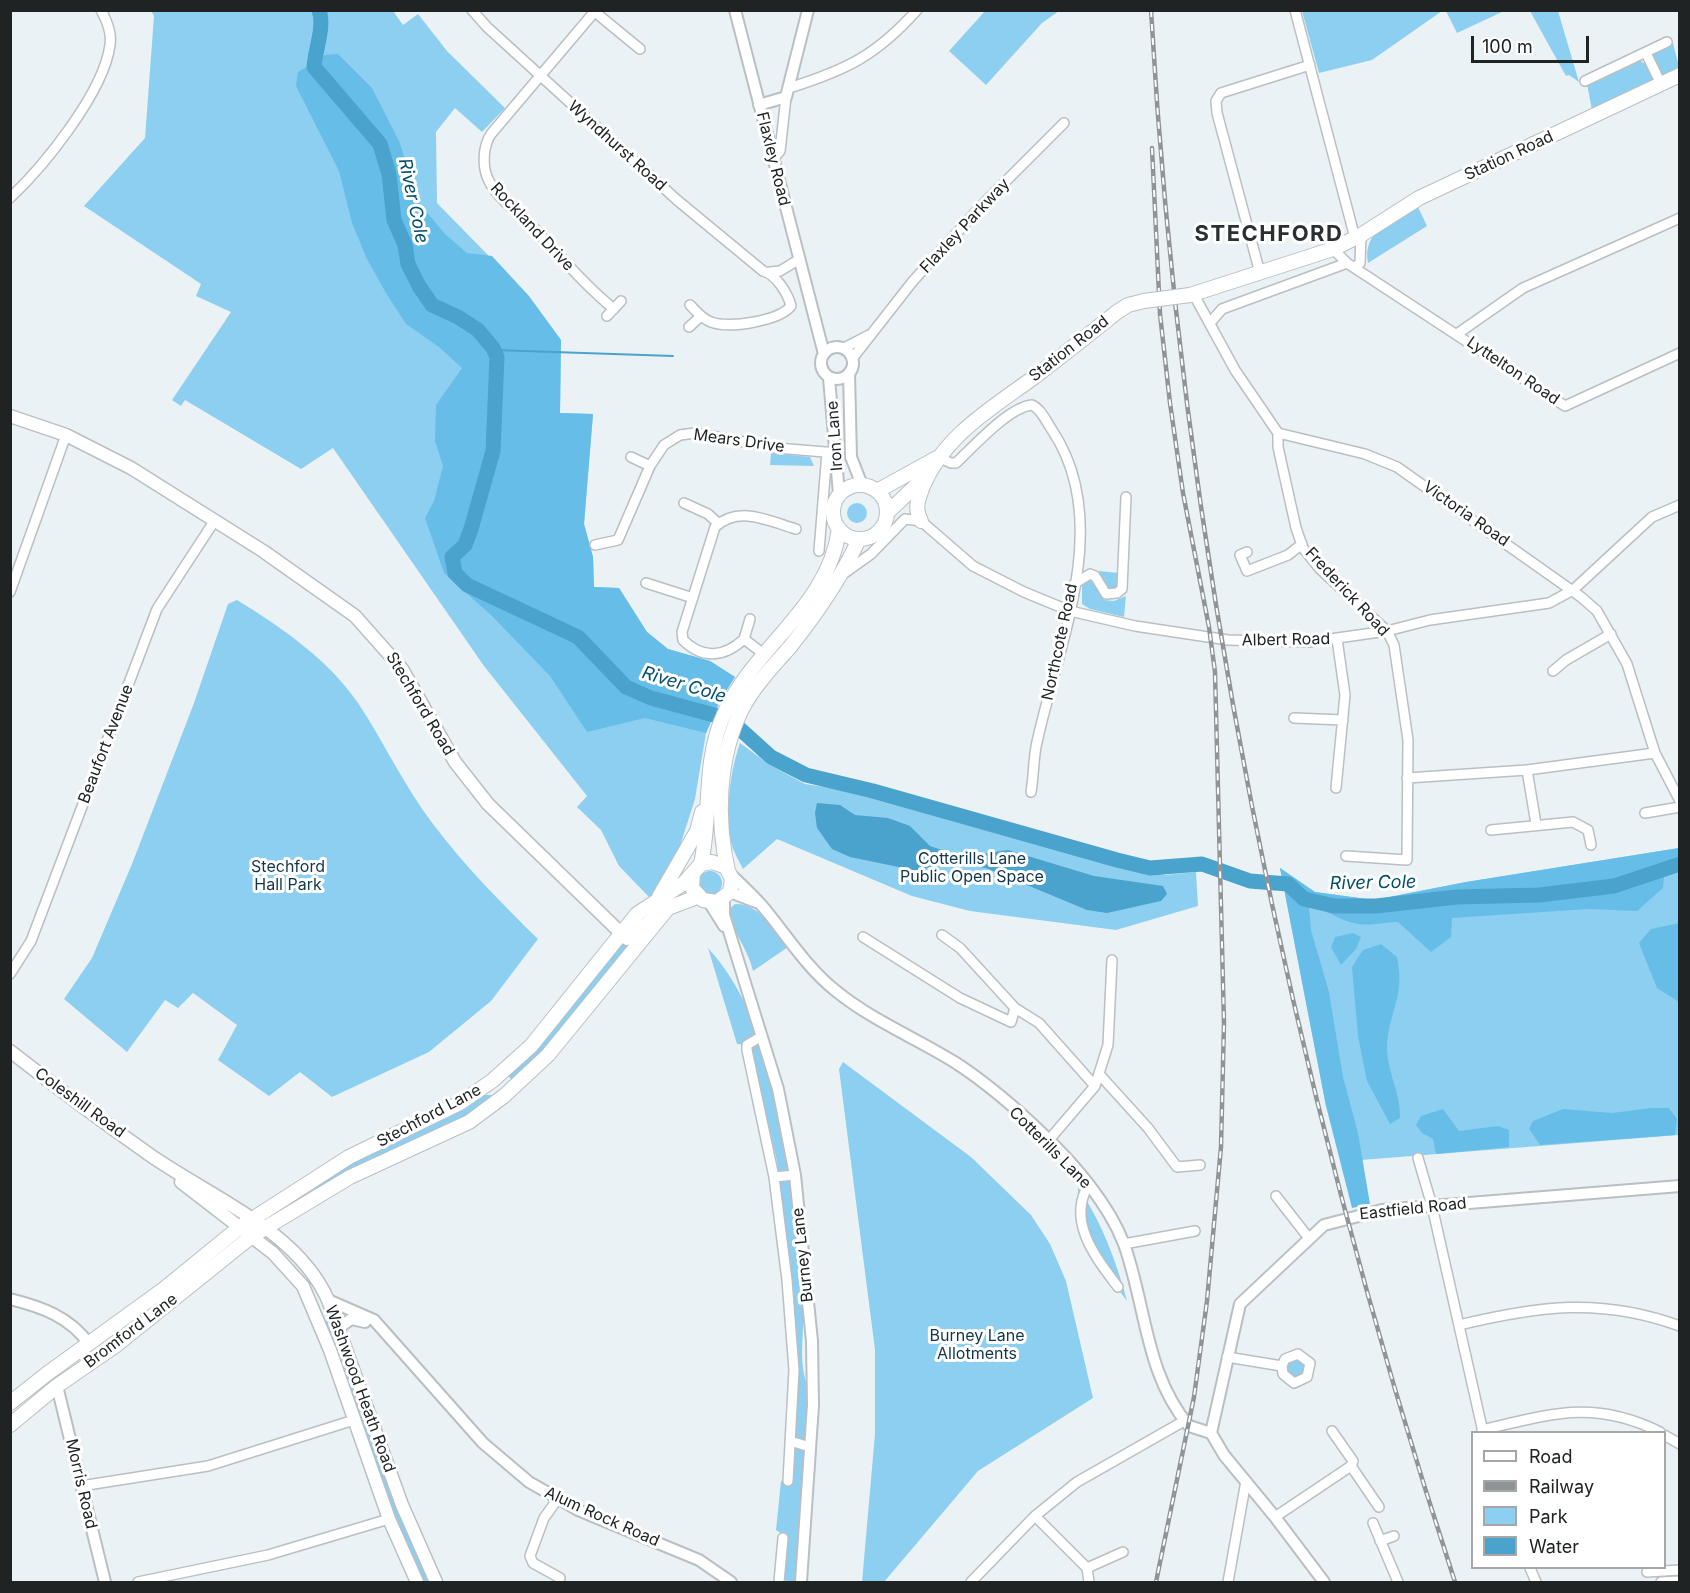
<!DOCTYPE html>
<style>
body{margin:0}
#map{position:relative;width:1690px;height:1593px;overflow:hidden;background:#ebf2f6;font-family:Inter,sans-serif}
canvas{display:block}
.frame{position:absolute;inset:0;border:12px solid #202324;pointer-events:none}
.legend{position:absolute;left:1471px;top:1431px;width:195px;height:138px;box-sizing:border-box;background:#fff;border:2px solid #a6a7a7;margin:0;padding:8px 10px;list-style:none;font-size:18px;color:#202324}
.legend li{display:flex;align-items:center;gap:12px;height:30px}
.legend b{width:30px;border:2px solid #a6a7a7}
.scale{position:absolute;left:1471px;top:36px;width:118px;height:27px;box-sizing:border-box;border:3px solid #202324;border-top:0;padding-left:8px;font-size:18px;line-height:21px;white-space:nowrap;color:#202324;-webkit-text-stroke:4px #fff;paint-order:stroke}
</style>
<div id="map">
<canvas width="1690" height="1593"></canvas>
<div class="frame"></div>
<ul class="legend">
<li><b style="height:8px;background:#fff"></b>Road</li>
<li><b style="height:8px;background:#8f9497"></b>Railway</li>
<li><b style="height:16px;background:#8dcff0"></b>Park</li>
<li><b style="height:16px;background:#4aa3cc"></b>Water</li>
</ul>
<div class="scale">100 m</div>
</div>
<script>
const ctx = document.querySelector('canvas').getContext('2d');
ctx.lineJoin = 'round';
function fillPath(path, color) { ctx.fillStyle = color; ctx.fill(path, 'evenodd'); }
function trace(path, color, width, dash) { ctx.strokeStyle = color; ctx.lineWidth = width; ctx.lineCap = dash ? 'butt' : 'round'; ctx.setLineDash(dash || []); ctx.stroke(path); }
function drawText(font, color, halo, rows, align = 'center') {
  ctx.font = font + ' Inter,sans-serif'; ctx.lineWidth = 6; ctx.setLineDash([]); ctx.textBaseline = 'middle'; ctx.strokeStyle = halo; ctx.fillStyle = color; for (const [text, x, y, turn = 0] of rows) {
    ctx.save(); ctx.translate(x, y); ctx.rotate((+turn || 0) * Math.PI / 180); ctx.textAlign = isNaN(turn) ? turn : align; if (halo) ctx.strokeText(text, 0, 0); ctx.fillText(text, 0, 0); ctx.restore();
  }
}
fillPath(new Path2D(`
 M986 10 1059 11 1042 23 986 85 949 51Z
 M151 11H393L403 25 418 14 447 51 505 108 482 132 455 108 436 132 437 203 528 296 561 340 560 413 593 414 584 524 593 557 594 587 619 588 647 632 668 649 710 661 735 677 721 699 706 733 695 799 678 852 650 898 619 866 601 830 577 807 587 796 484 666 333 448 301 469 185 400 181 406 172 400 231 312 196 296 201 284 84 206 145 138 154 16Z
 M1302 11V10L1442 11 1372 60 1319 73Z
 M1446 11H1504L1457 33Z
 M1530 11H1558L1579 82 1569 75 1566 76Z
 M1673 43 1679 67 1661 76 1653 54Z
 M1639 60 1650 67 1656 79 1592 110 1587 84Z
 M1417 205 1427 226 1368 263C1362 230 1393 220 1417 205Z
 M771 453 810 457 814 466 770 465Z
 M847 513a10 10 0 1 1 20 0a10 10 0 1 1-20 0Z
 M1099 571 1119 573V589L1112 592 1103 587Z
 M1087 579 1092 582 1104 600 1114 601 1126 596 1124 617 1090 609 1082 604V583Z
 M237 600C282 628 327 658 358 703 384 742 404 786 433 824 464 865 501 903 538 939L491 1001 429 1052 332 1097 300 1072 269 1096 218 1060 237 1025 193 993 178 1008 165 1000 127 1052 64 999 92 958 132 864 194 703 228 604Z
 M740 743 770 765 805 784 858 792 892 800 957 822 1025 838 1124 867 1165 875 1196 872 1198 906 1116 930 970 911 912 896 777 839 743 869C739 860 733 852 731 842 725 812 730 772 740 743Z
 M1679 848V1135L1361 1160 1326 1106 1280 868 1315 892 1374 900 1466 882Z
 M698 883a12 12 0 1 1 24 0a12 12 0 1 1-24 0Z
 M735 904C759 903 775 931 788 947L753 971C748 948 730 929 729 909Z
 M620 941 627 947 546 1053 514 1083 507 1074Z
 M708 948C774 1020 786 1141 795 1235 797 1260 802 1286 803 1312 804 1341 798 1359 808 1388L795 1581 788 1582 784 1579 787 1537 776 1530 781 1481 791 1483 789 1272 777 1161 752 1057 751 1045 737 1044Z
 M843 1062 971 1157 1031 1215 1050 1244 1066 1281 1093 1398 978 1471 884 1582H862L875 1434V1350L839 1069Z
 M483 1095H491L492 1099 480 1110 298 1197 345 1165Z
 M1078 1187C1102 1223 1116 1260 1127 1301L1090 1252 1079 1218Z
 M331 1320 403 1524 431 1582H422L392 1519 325 1321Z
 M1286 1369a10 10 0 1 1 20 0a10 10 0 1 1-20 0Z`), '#8dcff0');
fillPath(new Path2D(`
 M338 54 372 88 399 141 420 204 445 234 467 253 492 256 529 296 561 340 560 413 593 414 584 524 593 557 594 587 619 588 647 632 668 649 710 661 735 677 721 699 706 733 645 718 587 732 550 676 492 616 444 573 425 518 434 501 443 466 435 441 436 405 462 368 439 347 406 324 386 293 367 259 352 223 339 171 296 86 298 72 325 55Z
 M1679 848V860L1654 867 1664 877 1663 888 1637 911 1588 909 1452 918 1451 937 1431 952 1398 922C1385 922 1367 927 1354 923 1338 920 1325 908 1309 907L1311 930 1329 992 1343 1077 1358 1133 1370 1204 1352 1208 1326 1106 1280 868 1315 892 1374 900 1466 882Z
 M1679 923H1680L1679 1002 1657 988 1639 943 1651 929Z
 M1353 933 1361 937 1356 949 1341 965 1331 947 1335 937Z
 M1381 944 1397 957C1406 998 1387 1014 1387 1049 1388 1074 1401 1094 1400 1118L1390 1124 1367 1081 1358 1036 1352 967 1363 950Z
 M1651 1108H1669L1677 1119 1675 1135 1540 1145 1529 1129 1533 1121 1563 1109 1612 1113Z
 M1443 1109 1459 1131 1498 1126 1509 1130V1147L1436 1154 1433 1139 1422 1133 1416 1125 1421 1116Z`), '#66bee8');
fillPath(new Path2D(`
 M817 803 840 805 855 815 888 818 910 826 930 846 948 852 982 854 1008 850 1094 876 1163 886 1167 894 1161 901 1107 913 1087 910 986 868 945 862 918 871 850 857 832 849 817 828 815 813Z`), '#4aa3cc');
trace(new Path2D(`
 M494 350 673 356`), '#4aa3cc', 2);
trace(new Path2D(`
 M319 10C325 27 315 50 314 67L380 144 389 174 394 220 405 245 408 264 419 286 432 305 458 317 478 330 493 348 497 357 493 451 471 529 465 545 452 557 455 573 467 585 578 637 626 687 651 698 729 719 771 757 806 775 873 791 1117 860 1150 868 1202 864 1250 881 1288 884 1304 899 1334 906H1376L1457 897 1539 895 1614 886 1680 864`), '#4aa3cc', 15);
const minor = new Path2D(`
 M472 10 487 27 677 200 763 271C776 274 788 294 791 306 779 321 729 329 711 322 702 319 696 311 690 305
 M596 10 491 134C483 146 482 166 488 179 497 199 517 211 532 226 559 254 584 285 614 309
 M1295 10 1355 238
 M595 12 640 49
 M1646 53 1661 84
 M1585 81 1667 42
 M789 88C846 70 876 56 917 10
 M772 160 780 151 786 97
 M10 198C44 166 104 92 110 45 112 33 107 21 101 10
 M1333 249 1347 263 1565 406 1680 353
 M1355 267 1360 263 1361 235
 M770 272 780 271 798 260
 M1260 273 1217 113 1216 101 1221 93 1310 65
 M1194 295 1235 370 1278 433 1365 454 1397 467 1581 597 1597 611 1627 664 1655 753 1680 801
 M607 316 621 301
 M1210 323 1222 309 1347 263
 M689 327 701 316
 M1457 334 1523 288 1680 218
 M844 348 869 335
 M852 359 913 281 984 203 1064 123
 M1278 433V447L1296 528 1303 548 1320 569 1387 631 1394 645 1408 740 1407 860 1346 856
 M631 457 650 466
 M938 457 951 463H956C974 446 1009 407 1032 405 1041 409 1046 421 1052 430 1114 522 1058 645 1037 742 1033 758 1034 776 1031 792
 M684 503 708 514 719 524
 M595 545 618 540 650 466 664 445 680 435 695 433 777 448 837 453
 M819 551 827 452
 M1247 552 1240 555 1247 571 1288 555 1302 544
 M843 574 871 554 905 519 921 521 973 566 1024 592 1070 611 1135 626 1228 640 1309 642 1387 631 1430 620 1549 603 1573 590 1652 517 1680 505
 M646 583 693 598
 M1074 584 1090 574 1095 576 1106 594 1117 593 1122 589 1126 497
 M10 592 66 435
 M744 639 750 619
 M765 655 744 639C724 658 702 659 683 640L682 632 715 527C739 505 769 521 796 529
 M1553 671 1566 660 1611 634
 M1294 718 1343 720
 M1527 770 1536 824
 M1407 778 1527 770 1655 753
 M1336 788 1345 695 1337 639
 M1645 813 1680 807
 M1491 830 1573 822 1588 830 1591 845
 M942 935 960 948 1015 1008 1039 1023 1095 1086
 M863 937 960 998 1011 1022 1015 1008
 M10 974 31 941 157 609 215 520
 M762 1036 747 1045V1050L774 1177
 M1099 1074 1148 1128 1177 1167 1200 1165
 M1048 1141 1095 1086 1108 1045 1112 960
 M1418 1158 1432 1206 1483 1432
 M1089 1184C1066 1221 1096 1258 1118 1287
 M1276 1196 1308 1237
 M1124 1244 1195 1231
 M1459 1325C1538 1306 1601 1297 1680 1326
 M1227 1357 1282 1366 1285 1359 1298 1354 1310 1363 1307 1377 1294 1383 1283 1374 1282 1366
 M1482 1430C1551 1414 1593 1399 1660 1432
 M1332 1431 1353 1461 1351 1466 1379 1507
 M1664 1435 1680 1444
 M790 1441 810 1447
 M788 1481 794 1370 787 1280 774 1177 795 1175
 M81 1486 208 1466 354 1420
 M557 1500 544 1518 530 1556 533 1563 560 1578
 M1035 1516 1087 1568 1089 1582
 M1275 1517 1351 1466
 M1373 1523 1398 1582
 M1380 1541 1394 1536
 M1087 1568 1123 1552
 M1530 1568 1536 1582
 M1647 1572 1680 1570
 M138 1582 268 1555 389 1519
 M779 1582 783 1538
 M971 1582 1035 1516 1077 1482 1184 1421
 M1228 1582 1246 1481
 M1661 1582 1680 1581`);
const tertiary = new Path2D(`
 M735 10 824 354
 M759 105 786 97 808 10
 M821 363a16 16 0 1 1 32 0a16 16 0 1 1-32 0Z
 M849 373 851 457 862 485
 M829 378 839 494
 M730 874C743 886 757 899 768 913 789 939 809 970 836 991 873 1021 916 1038 956 1063 999 1091 1059 1145 1090 1186 1103 1203 1116 1223 1124 1244 1146 1305 1145 1374 1189 1426L1211 1433
 M730 892 756 902
 M724 898V915L778 1089 795 1175 812 1341 813 1405 801 1582
 M709 902 724 926
 M10 1299C42 1307 70 1317 89 1344
 M328 1300 374 1320 483 1443 529 1482 578 1510 699 1560 731 1582
 M339 1328 351 1319 365 1322
 M57 1386 105 1582
 M1211 1433 1240 1304 1324 1225 1382 1210 1680 1186
 M1211 1433 1224 1455 1275 1517 1324 1582`);
const secondary = new Path2D(`
 M10 416 66 435 131 468 263 551 355 616 402 669 455 762 488 804 627 939 662 911
 M10 1051C56 1087 103 1122 150 1155 210 1197 297 1230 328 1300L402 1505 436 1582
 M181 1182 273 1253 303 1286 330 1350 389 1519 417 1582`);
const primary = new Path2D(`
 M1190 295 1333 249 1361 235 1419 198 1680 75
 M833 512a27 27 0 1 1 54 0a27 27 0 1 1-54 0Z
 M877 491 937 458
 M887 513 924 478
 M921 521C914 508 918 500 923 486 945 434 994 407 1037 375 1064 354 1091 333 1117 312L1128 305 1144 301
 M701 864C712 814 702 760 725 712 755 646 829 606 839 529
 M728 871C716 819 718 757 742 709 754 686 773 666 790 647 817 613 841 579 859 539
 M659 897 697 831 702 812
 M10 1403 48 1373 164 1289 240 1227 349 1157 460 1103 492 1081 531 1046 637 914 684 883 701 864 712 862 726 867 732 879 730 892 717 902 703 900 692 888 693 874
 M10 1425 57 1386 115 1346 252 1236 350 1177 469 1122 504 1096 548 1055 668 908 697 897`);
trace(minor, '#b9bfc3', 12);
trace(tertiary, '#b9bfc3', 14);
trace(secondary, '#b9bfc3', 15);
trace(primary, '#b9bfc3', 16);
trace(minor, '#fff', 9);
trace(tertiary, '#fff', 10);
trace(secondary, '#fff', 12);
trace(primary, '#fff', 14);
const rail = new Path2D(`
 M1151 10C1181 544 1289 1075 1455 1582
 M1152 148 1160 314 1170 403 1183 493 1209 627 1215 672 1224 1023 1221 1147 1207 1301 1194 1397 1156 1582`);
trace(rail, '#8f9497', 4.5);
trace(rail, '#fff', 2, [7]);
const primaryBridge = new Path2D(`
 M1144 301 1190 295`);
trace(primaryBridge, '#b9bfc3', 16, []);
trace(primaryBridge, '#fff', 14);
drawText('16px', '#202324', '#fff', [
 ["Wyndhurst Road",617,146,42],
 ["Station Road",1509,156,-25],
 ["Flaxley Road",773,159,76],
 ["Flaxley Parkway",965,226,-47],
 ["Rockland Drive",532,227,47],
 ["Station Road",1069,349,-38],
 ["Lyttelton Road",1513,371,34],
 ["Iron Lane",835,436,-94],
 ["Mears Drive",739,441,8],
 ["Victoria Road",1466,514,35],
 ["Frederick Road",1347,592,47],
 ["Albert Road",1286,640,-1],
 ["Northcote Road",1060,642,-78],
 ["Stechford Road",420,704,59],
 ["Beaufort Avenue",106,744,-69],
 ["Coleshill Road",80,1103,36],
 ["Stechford Lane",429,1116,-28],
 ["Cotterills Lane",1050,1148,45],
 ["Eastfield Road",1413,1209,-6],
 ["Burney Lane",803,1255,-96],
 ["Bromford Lane",131,1331,-37],
 ["Washwood Heath Road",360,1389,70],
 ["Morris Road",81,1484,77],
 ["Alum Rock Road",602,1517,24]
]);
drawText('16px', '#103749', '#fff', [
 ["Cotterills Lane",972,859],
 ["Public Open Space",972,877],
 ["Stechford",288,867],
 ["Hall Park",288,885],
 ["Burney Lane",977,1336],
 ["Allotments",977,1354]
]);
drawText('italic 18px', '#024f6c', '#fff', [
 ["River Cole",413,201,78],
 ["River Cole",684,685,17],
 ["River Cole",1373,883,-1]
]);
ctx.letterSpacing = '1.5px';
drawText('bold 22px', '#2a3032', '#fff', [
 ["STECHFORD",1269,234]
]);
ctx.letterSpacing = '0px';
</script>
